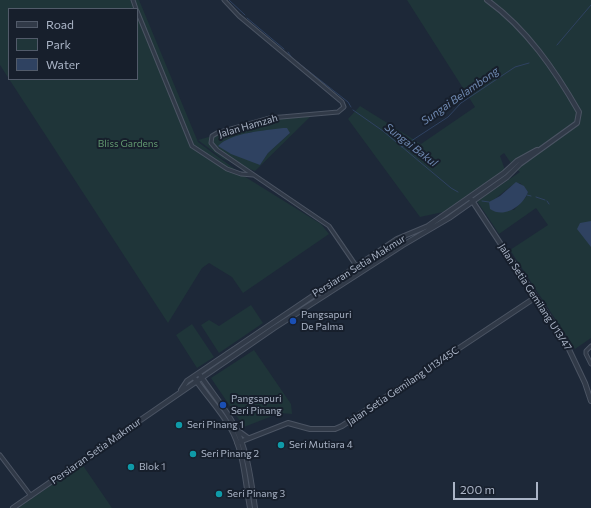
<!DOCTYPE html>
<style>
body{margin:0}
#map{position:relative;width:591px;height:508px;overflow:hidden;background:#1d2838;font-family:Commissioner,sans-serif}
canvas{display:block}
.legend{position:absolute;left:8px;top:8px;width:130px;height:72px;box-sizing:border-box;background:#171f2c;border:1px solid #525b6a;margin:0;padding:5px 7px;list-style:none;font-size:12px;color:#aab4c6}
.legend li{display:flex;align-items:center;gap:8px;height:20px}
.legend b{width:20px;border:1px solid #525b6a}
.scale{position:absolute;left:453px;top:482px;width:85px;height:18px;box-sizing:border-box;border:2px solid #aab4c6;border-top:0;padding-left:5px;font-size:12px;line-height:14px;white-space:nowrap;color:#aab4c6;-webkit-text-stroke:3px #171f2c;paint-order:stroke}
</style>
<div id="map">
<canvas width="591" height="508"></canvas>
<ul class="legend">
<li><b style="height:5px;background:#313a48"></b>Road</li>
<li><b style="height:11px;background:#1f3539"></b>Park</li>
<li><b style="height:11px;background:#2f4261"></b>Water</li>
</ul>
<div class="scale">200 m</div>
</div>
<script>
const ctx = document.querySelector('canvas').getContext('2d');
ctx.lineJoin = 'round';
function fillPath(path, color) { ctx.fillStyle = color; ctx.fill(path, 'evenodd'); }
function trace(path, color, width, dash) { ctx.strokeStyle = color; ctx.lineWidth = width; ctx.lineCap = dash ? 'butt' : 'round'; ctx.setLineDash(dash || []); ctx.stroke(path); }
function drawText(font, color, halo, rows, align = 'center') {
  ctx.font = font + ' Commissioner,sans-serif'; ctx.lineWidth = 4; ctx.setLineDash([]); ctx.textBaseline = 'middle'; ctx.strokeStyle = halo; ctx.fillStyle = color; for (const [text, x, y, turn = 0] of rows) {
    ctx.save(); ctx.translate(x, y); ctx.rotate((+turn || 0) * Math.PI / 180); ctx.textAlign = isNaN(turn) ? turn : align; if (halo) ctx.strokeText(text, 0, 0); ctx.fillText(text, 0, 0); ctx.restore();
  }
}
fillPath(new Path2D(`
 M0 0H139L198 142 247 178 321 224 329 234 243 293 232 277 209 263 202 268 168 323 9 79H137V9H9V79L0 65Z
 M407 0H591V338L575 349 510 250 548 225 536 208 499 234 477 201 520 172 513 166 504 153 500 156 505 170 443 212 420 217 348 119 360 106 421 144 475 107ZM520 183 528 192 526 197 514 210 490 205 491 202 511 186Z
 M312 115 255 171 223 159 198 140 276 118ZM252 132 290 133 268 153 260 165 225 141Z
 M251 305 263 323 219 353 201 325 209 320 219 326Z
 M192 324 214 357 197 368 176 335Z
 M254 350 291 404 292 414 280 413 244 427 211 378Z
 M82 464 112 508H18Z`), '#1f3539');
fillPath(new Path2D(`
 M283 128H287L290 133 268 153 260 165 231 154 218 146C232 132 264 131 283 128Z
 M516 182 524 186 528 192C523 206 504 219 490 209L489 202 500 196Z
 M591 221V247L577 229 580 223Z`), '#2f4261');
trace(new Path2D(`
 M229 0 245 15
 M247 18 284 49
 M557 45 591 5
 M288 52 292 58 348 102 351 107
 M353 110 383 131 451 188 458 192
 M402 147 448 117 461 103 515 67 529 63
 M527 195 531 196
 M536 197 545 200
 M482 201 489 202
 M547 201 549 204`), '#2f4261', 1);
const minor = new Path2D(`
 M133 0 136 9
 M224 0 239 16 342 102 344 107 338 112 270 118 217 133 212 136 211 143 217 150 329 226 357 267
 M137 11 192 146 227 169 241 174 253 175
 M591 346 586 351V354L591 364
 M0 455 31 496`);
const tertiary = new Path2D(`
 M471 199 566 343 585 383 591 401
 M336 288 338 283 395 246 401 245
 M200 375C211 392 226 408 235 427 248 452 251 480 255 508
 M195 379C206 395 220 410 230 427 244 451 245 481 250 508
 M181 390 187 381 397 239 428 226 504 173 517 161 537 150
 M237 430 248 438
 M237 443 288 423 310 429H335L342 426 536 297
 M13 508 274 328 403 245 449 218 507 177 520 164 577 123 579 112C555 70 526 28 487 0`);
trace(minor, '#4b5463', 5);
trace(tertiary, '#4b5463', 6);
trace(minor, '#313a48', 3);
trace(tertiary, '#313a48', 4);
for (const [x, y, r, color] of [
 [293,321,4,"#1a4fb4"],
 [223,405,4,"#1a4fb4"],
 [179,425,4,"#0f9aa8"],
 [281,445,4,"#0f9aa8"],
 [193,454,4,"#0f9aa8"],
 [131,467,4,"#0f9aa8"],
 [219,494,4,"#0f9aa8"]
]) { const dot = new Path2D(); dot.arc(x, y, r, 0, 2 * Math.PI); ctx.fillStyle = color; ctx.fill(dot); trace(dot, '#171f2c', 1.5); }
drawText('10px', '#aab4c6', '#171f2c', [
 ["Jalan Hamzah",248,126,-16],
 ["Persiaran Setia Makmur",359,266,-32],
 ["Jalan Setia Gemilang U13/47",535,297,57],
 ["Jalan Setia Gemilang U13/45C",403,386,-34],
 ["Persiaran Setia Makmur",96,451,-35]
]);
drawText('10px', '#61976f', '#171f2c', [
 ["Bliss Gardens",128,144]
]);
drawText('10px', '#aab4c6', '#171f2c', [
 ["Pangsapuri",301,315],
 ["De Palma",301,327],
 ["Pangsapuri",231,399],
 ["Seri Pinang",231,411],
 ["Seri Pinang 1",187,425],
 ["Seri Mutiara 4",289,445],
 ["Seri Pinang 2",201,454],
 ["Blok 1",139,467],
 ["Seri Pinang 3",227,494]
], 'left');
drawText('italic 11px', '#6f89b1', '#171f2c', [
 ["Sungai Belambong",460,96,-35],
 ["Sungai Bakul",411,145,38]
]);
</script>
